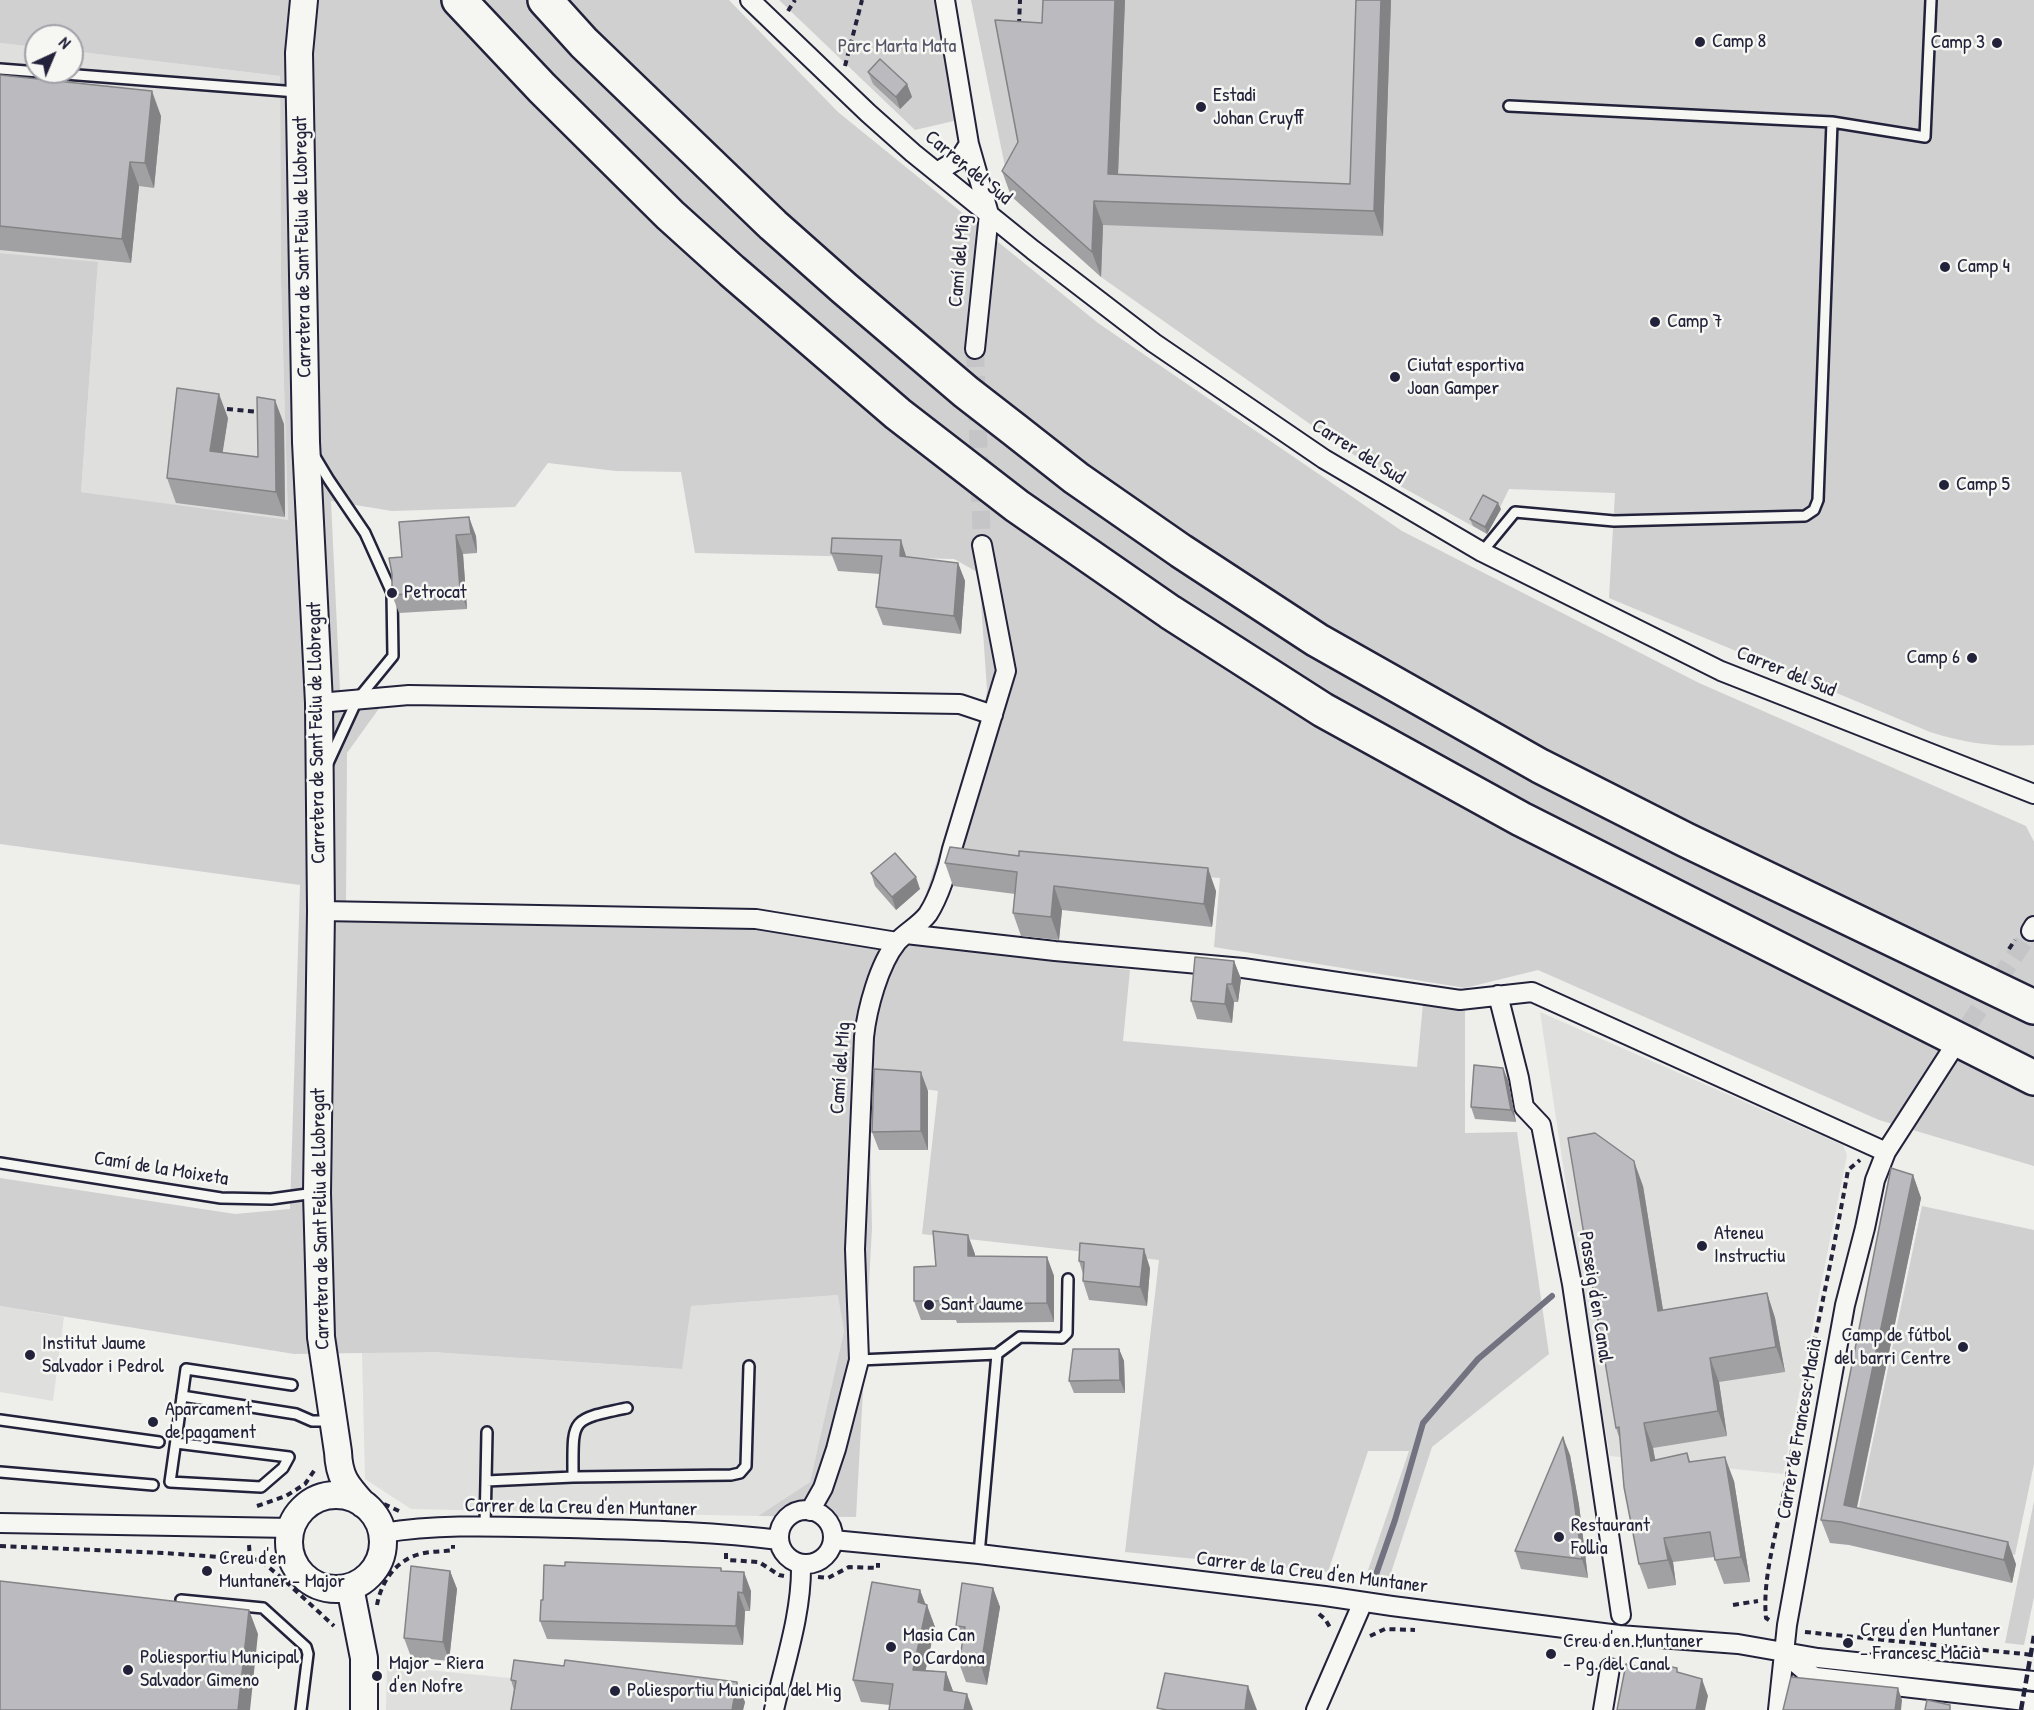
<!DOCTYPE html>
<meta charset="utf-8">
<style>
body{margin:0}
#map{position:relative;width:2034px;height:1710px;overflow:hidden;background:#eeeeeb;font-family:"Patrick Hand",sans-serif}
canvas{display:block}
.north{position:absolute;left:24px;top:24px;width:60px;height:60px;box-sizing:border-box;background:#f6f6f2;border:2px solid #a1a1a9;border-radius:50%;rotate:44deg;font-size:16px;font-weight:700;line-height:24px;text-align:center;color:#22223b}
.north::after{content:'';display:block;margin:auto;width:21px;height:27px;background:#22223b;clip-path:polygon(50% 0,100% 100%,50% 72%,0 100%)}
</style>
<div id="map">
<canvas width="2034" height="1710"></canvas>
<div class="north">N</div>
</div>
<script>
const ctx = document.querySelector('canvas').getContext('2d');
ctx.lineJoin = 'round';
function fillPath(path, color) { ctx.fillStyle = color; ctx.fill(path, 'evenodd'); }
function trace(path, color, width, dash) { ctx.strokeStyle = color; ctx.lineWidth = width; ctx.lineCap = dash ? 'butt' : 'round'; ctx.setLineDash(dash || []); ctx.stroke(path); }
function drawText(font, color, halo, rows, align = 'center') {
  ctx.font = font + ' "Patrick Hand",sans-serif'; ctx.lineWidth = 5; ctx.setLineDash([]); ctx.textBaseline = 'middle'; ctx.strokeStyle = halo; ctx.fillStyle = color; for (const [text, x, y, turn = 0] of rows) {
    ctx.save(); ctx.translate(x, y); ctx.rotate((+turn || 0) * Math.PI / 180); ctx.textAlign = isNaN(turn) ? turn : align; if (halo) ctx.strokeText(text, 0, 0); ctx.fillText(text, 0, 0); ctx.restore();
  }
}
fillPath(new Path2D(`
 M0 43 36 47V72H72V51L280 76 281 281 288 521 81 492 98 263 0 253Z
 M1540 1012 1843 1145 1847 1155 1783 1474 1610 1456 1589 1337Z
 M839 1295 844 1331 810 1482 758 1516 411 1509 365 1479 362 1352H432L681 1369 690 1306Z
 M0 1306 64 1317 53 1401 0 1392Z
 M387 1666 561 1683 558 1710H386Z`), '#dfdfde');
fillPath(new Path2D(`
 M0 0H729L838 112 1098 323 1402 531 1699 683 2026 826 2034 842V1166L1879 1120 1538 970 1465 988 1214 947 1220 878 959 859 922 942 1130 970 1123 1041 1417 1067 1423 1004 1465 1006V1133L1517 1132 1549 1354 1432 1447 1389 1579 1366 1576 1409 1451H1368L1328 1572 1125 1552 1159 1260 922 1234 938 1091 869 1081 872 1228 856 1517 758 1516 810 1482 844 1331 838 1295 691 1306 682 1369 432 1352 294 1354 0 1306V1178L235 1214 290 1209 300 885 0 844V253L98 262 81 492 288 520 281 281 280 76 72 51V36H36V47L0 43ZM548 463 616 471 681 472 695 553 954 559 979 573 987 690 982 723 920 912 886 935 346 906 347 753 383 703 382 688 340 691 331 501 392 511 515 507Z
 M779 0H936L958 120 915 130Z
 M971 0H2034V745C1993 747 1969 744 1930 732L1609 598 1615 493 1509 489 1487 534 1391 481 1101 277 1011 196Z
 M1922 1206 2034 1230V1464L2015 1555 1856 1521Z
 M2034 1501V1597L2024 1645 2005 1643Z`), '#d0d0d1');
trace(new Path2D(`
 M1373 1583 1395 1520 1423 1423 1478 1359 1552 1296`), '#727281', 6);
trace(new Path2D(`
 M975 349 982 545
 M1954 1047 2031 931`), '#c5c5c8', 18, [18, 9]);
const lane = new Path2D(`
 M0 69 297 92
 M1509 106 1832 122
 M314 455 329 480 365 533 392 593 393 656 357 700 328 763
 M1482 552 1515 512 1614 521 1805 516 1814 510 1818 500 1832 122 1925 137 1931 0
 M0 1163 221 1198 271 1199 315 1193
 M859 1360 997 1354 1020 1337 1062 1338 1067 1333 1068 1279
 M182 1396 296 1414 312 1421H333
 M0 1420 159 1442
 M176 1443 289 1457 283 1468 261 1487 170 1482 186 1369 292 1385
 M0 1472 153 1485
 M573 1477C573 1418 569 1420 627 1408
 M486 1481 487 1432
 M485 1526 486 1481 573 1477 731 1475 740 1473 746 1466 749 1366
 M979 1554 997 1354
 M181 1600 263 1608 306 1647 308 1654 301 1710`);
const street = new Path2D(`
 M750 0 868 113 913 153 1033 250 1154 343 1324 459 1482 552 1721 671 2034 794
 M945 0 969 144 989 214 975 349
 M937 172 960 158 969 144
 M319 703 409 695 960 704 993 715
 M321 911 756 919 897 942
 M2031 931 2034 926
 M906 934 1055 951 1243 968 1460 1000 1532 992 1886 1152
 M1498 995 1519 1078 1524 1107 1541 1125 1572 1284 1621 1615
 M779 1537a27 27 0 1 1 54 0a27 27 0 1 1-54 0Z
 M810 1511 823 1488 836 1449 859 1360 855 1249 864 1037C867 1009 879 964 897 942 906 932 920 925 928 914 939 897 948 869 952 849L1006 671 982 545
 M0 1523 292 1528
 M383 1533C444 1523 507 1527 569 1528 639 1530 710 1531 779 1540
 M833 1540 979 1554 1325 1596 1392 1606 1619 1635 1738 1644 1818 1658 2034 1681
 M1784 1653 1806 1672 1816 1677 2034 1702
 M774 1710C785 1662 802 1613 801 1564
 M1316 1710 1363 1602
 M1603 1710 1610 1668
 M1778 1710 1787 1625 1845 1305 1865 1228 1875 1180 1886 1152 1953 1048`);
const secondary = new Path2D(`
 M304 0 299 53 306 442 319 703 321 911 317 1193 321 1337 338 1452C339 1477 346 1485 363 1504
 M289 1542a47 47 0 1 1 94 0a47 47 0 1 1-94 0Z
 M350 1587 364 1658V1710`);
const highway = new Path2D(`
 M459 0 542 88 670 215 732 271 898 414 1017 506 1170 612 1323 710 1521 819 2034 1078
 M545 0 584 43 773 225 844 288 966 392 1015 430 1076 478 1181 551 1317 640 1540 766 1686 840 2034 1007`);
trace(lane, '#22223b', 14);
trace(street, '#22223b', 22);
trace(secondary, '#22223b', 30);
trace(highway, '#22223b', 38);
trace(new Path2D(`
 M788 11 795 0
 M1019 25 1020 0
 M845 66 862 0
 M227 409 260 412
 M2009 949 2015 940
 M384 1504 399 1511
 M257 1506 286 1496 305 1484 316 1468
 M249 1545 250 1559
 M0 1546 164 1553 260 1560 283 1579 334 1626
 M726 1553V1559L728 1560 759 1562 779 1575 784 1576
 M818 1577 828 1578 849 1567 878 1568V1563
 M377 1605C381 1582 396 1560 420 1554 431 1551 442 1552 453 1550V1545
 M1733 1605 1758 1601
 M1319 1614 1325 1619 1331 1629
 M1769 1620 1766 1618C1762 1577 1777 1533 1784 1492 1804 1385 1829 1278 1848 1170L1860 1160
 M1805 1632 2034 1655
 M1370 1636 1385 1629 1415 1630`), '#22223b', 4, [6, 4.5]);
trace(lane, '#f6f6f2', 9);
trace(street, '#f6f6f2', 18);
trace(secondary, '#f6f6f2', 26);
trace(highway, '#f6f6f2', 33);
trace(new Path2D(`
 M2021 1710 2034 1636`), '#22223b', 4.5, [9, 4.5]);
fillPath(new Path2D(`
 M1125 0 1118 174 1350 184 1356 0H1391L1383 236 1103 225 1101 277 1011 196 1002 171 1018 142 1042 23Z
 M868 72 907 84 912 97 900 109 873 84Z
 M0 75 161 116 154 188 139 186 131 263 0 250Z
 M228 418 222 453 258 457 284 424 285 517 176 503 167 478Z
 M1501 509 1487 534 1473 526 1470 519Z
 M399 522 476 536 477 553 463 554 467 609 399 613 392 595V574L402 557Z
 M831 553 907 557 958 563 965 581 961 634 883 625 876 607 880 574 838 571Z
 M945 863 1216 891 1212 927 1062 910 1059 940 1021 936 1013 913 1015 894 953 886Z
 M871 873 920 889 896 910 875 886Z
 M1234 961 1241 979 1238 1002H1234L1232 1023 1197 1019 1191 1001Z
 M1508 1080 1516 1122 1475 1119 1471 1107Z
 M928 1091V1150H879L872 1132Z
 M1913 1175 1921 1198 1857 1508 2016 1564 2012 1583 1849 1545 1830 1543 1821 1520Z
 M1643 1186 1663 1310 1767 1293 1775 1318 1785 1372 1719 1382 1727 1436 1653 1448 1655 1460 1687 1453 1690 1461 1734 1481 1750 1582 1724 1584 1714 1557 1673 1562 1676 1585 1648 1589 1639 1564 1620 1440 1616 1428Z
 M975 1254V1256L1047 1257 1054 1276V1322L957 1323 956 1320H921L914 1301 936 1266Z
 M1079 1261 1150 1268 1147 1306 1089 1300 1083 1281V1274Z
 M1119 1349 1124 1361 1125 1393H1074L1069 1381Z
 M1570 1455 1579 1505 1588 1578 1521 1569 1515 1551Z
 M721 1568 722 1571 751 1591 750 1611H745L743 1645 547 1639 540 1621 543 1600Z
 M450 1571 457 1589 449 1661 411 1657 404 1638Z
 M993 1588 1000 1607 987 1685 966 1682 959 1663 962 1644 956 1626Z
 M920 1590 935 1627 925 1670 946 1672 953 1691 890 1705 861 1702 853 1680Z
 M511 1680 745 1702 743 1710H511L514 1690Z`), '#a1a1a4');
fillPath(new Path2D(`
 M1115 0H1125L1117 198 1108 174Z
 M1381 0H1391L1383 236 1374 211Z
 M907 84 912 97 900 109 896 97Z
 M152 91 161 116 154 188 145 163Z
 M130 162 139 186 131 263 122 239Z
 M1094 201 1103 225 1101 277 1092 252Z
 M219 394 228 418 219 476 210 451Z
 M275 400 284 424 285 517 276 492Z
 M1498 503 1501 509 1487 534 1485 527Z
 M469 517 476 536 477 553 471 534Z
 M456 535 463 554 467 609 460 590Z
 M901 540 907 559 900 556Z
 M958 563 965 581 961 634 954 616Z
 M1208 868 1216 891 1212 927 1204 904Z
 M916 877 920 889 896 910 892 897Z
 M1054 886 1062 910 1059 940 1051 917Z
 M1234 961 1241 979 1238 1002 1232 984Z
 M1227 984 1234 1002 1232 1023 1225 1004Z
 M1503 1068 1508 1080 1516 1122 1511 1110Z
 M921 1072 928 1091V1150L921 1131Z
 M1634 1161 1643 1186 1667 1335 1658 1311Z
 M1913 1175 1921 1198 1853 1525 1844 1505Z
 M968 1235 975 1254V1275L968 1256Z
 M1144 1249 1150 1268 1147 1306 1140 1287Z
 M1047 1257 1054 1276V1322L1047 1303Z
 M1767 1293 1775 1318 1785 1372 1776 1347Z
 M1119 1349 1124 1361 1125 1393 1120 1380Z
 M1710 1358 1719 1382 1727 1436 1718 1411Z
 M1644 1423 1653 1448 1660 1485 1651 1461Z
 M1563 1437 1570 1455 1579 1505 1588 1578 1582 1559Z
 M1725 1457 1734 1481 1750 1582 1741 1557Z
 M1664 1538 1673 1562 1676 1585 1668 1560Z
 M2008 1542 2016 1564 2012 1583 2004 1560Z
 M450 1571 457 1589 449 1661 443 1642Z
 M744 1572 751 1591 750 1611 743 1593Z
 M993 1588 1000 1607 987 1685 981 1666Z
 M920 1590 926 1607 927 1605 935 1627 921 1692 913 1670 918 1602Z
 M738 1592 745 1611 743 1645 736 1626Z
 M249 1610 258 1634 250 1710H238Z
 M946 1672 954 1694 944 1690Z
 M1702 1679 1708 1696 1705 1710H1696Z
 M737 1682 745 1702 743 1710H732Z
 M1248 1686 1257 1710H1245Z
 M1898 1688 1902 1700 1901 1710H1895Z
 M967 1694 973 1710H964Z`), '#838386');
const building = new Path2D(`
 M1043 0H1115L1108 174 1350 184 1356 0H1381L1374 211 1094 201 1092 252 1002 171 1018 142 995 20 1042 23Z
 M880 59 907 84 896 97 868 72Z
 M0 75 152 91 145 163 130 162 122 239 0 226Z
 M177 388 219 394 210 451 258 457 257 397 275 400 276 492 167 478Z
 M1483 495 1498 503 1485 527 1470 519Z
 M469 517 471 534 456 535 460 590 392 595V574L389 558 402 557 399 522Z
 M832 538 901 540 900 556 958 563 954 616 876 607 882 556 831 553Z
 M950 847 1019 856V851L1208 868 1204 904 1054 886 1051 917 1013 913 1017 872 945 863Z
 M895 853 916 877 892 897 871 873Z
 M1195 957 1234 961 1232 984H1227L1225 1004 1191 1001Z
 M1474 1065 1503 1068 1511 1110 1471 1107Z
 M874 1069 921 1072V1131L872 1132Z
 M1595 1133 1634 1161 1658 1311 1767 1293 1776 1347 1710 1358 1718 1411 1644 1423 1651 1461 1687 1453 1689 1462 1725 1457 1741 1557 1715 1560 1710 1532 1664 1538 1668 1560 1639 1564 1624 1487 1619 1427 1616 1428 1568 1138Z
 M1891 1168 1913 1175 1844 1505 2008 1542 2004 1560 1841 1522 1821 1520Z
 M933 1231 968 1235V1256L1047 1257V1303L950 1304V1301H914V1267L936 1266Z
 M1080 1243 1144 1249 1140 1287 1083 1281 1084 1262 1079 1261Z
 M1073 1349H1119L1120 1380 1069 1381Z
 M1563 1437 1572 1486 1582 1559 1515 1551Z
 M565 1562 721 1568V1571L744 1572 743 1593 738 1592 736 1626 540 1621 541 1600H543L544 1565 565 1566Z
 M411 1566 450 1571 443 1642 404 1638Z
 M0 1581 249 1610 238 1710H0Z
 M872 1582 920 1590 918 1602 927 1605 913 1670 946 1672 944 1690 967 1694 964 1710H889L893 1684 853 1680Z
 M962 1583 993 1588 981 1666 959 1663 965 1627 956 1626Z
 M514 1660 564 1666 565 1660 737 1682 732 1710H511L516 1681 511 1680Z
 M1652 1663 1677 1668V1672L1702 1679 1696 1710H1617L1626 1664 1644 1668 1645 1666 1651 1667Z
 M1165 1673 1248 1686 1245 1710H1167L1157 1708Z
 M1791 1677 1898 1688 1895 1710H1783Z
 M1927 1700 1950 1705V1710H1925Z`);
fillPath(building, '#bbbbbf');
trace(building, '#838386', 1.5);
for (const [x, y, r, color] of [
 [1700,42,6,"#22223b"],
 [1997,43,6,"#22223b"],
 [1201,107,6,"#22223b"],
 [1945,267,6,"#22223b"],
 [1655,322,6,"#22223b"],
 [1395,377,6,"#22223b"],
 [1944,485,6,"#22223b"],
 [392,593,6,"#22223b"],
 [1972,658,6,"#22223b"],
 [1702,1246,6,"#22223b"],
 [929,1305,6,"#22223b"],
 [1963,1347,6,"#22223b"],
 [30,1355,6,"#22223b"],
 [153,1422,6,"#22223b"],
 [1559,1537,6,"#22223b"],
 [207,1571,6,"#22223b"],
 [1848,1643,6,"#22223b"],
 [891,1647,6,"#22223b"],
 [1551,1654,6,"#22223b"],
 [128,1670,6,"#22223b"],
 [377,1676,6,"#22223b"],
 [615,1691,6,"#22223b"]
]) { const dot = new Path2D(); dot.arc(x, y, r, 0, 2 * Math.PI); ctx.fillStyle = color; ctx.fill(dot); trace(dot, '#f6f6f2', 2); }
drawText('20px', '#22223b', '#f6f6f2', [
 ["Camp 8",1712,42],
 ["Camp 3",1985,43,"right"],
 ["Estadi",1213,96],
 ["Johan Cruyff",1213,119],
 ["Camp 4",1957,267],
 ["Camp 7",1667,322],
 ["Ciutat esportiva",1407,366],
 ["Joan Gamper",1407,389],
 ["Camp 5",1956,485],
 ["Petrocat",404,593],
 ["Camp 6",1960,658,"right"],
 ["Ateneu",1714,1234],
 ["Instructiu",1714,1257],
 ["Sant Jaume",941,1305],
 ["Camp de fútbol",1951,1336,"right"],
 ["del barri Centre",1951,1359,"right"],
 ["Institut Jaume",42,1344],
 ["Salvador i Pedrol",42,1367],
 ["Aparcament",165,1410],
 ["de pagament",165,1433],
 ["Restaurant",1571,1526],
 ["Follia",1571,1549],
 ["Creu d'en",219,1559],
 ["Muntaner - Major",219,1582],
 ["Creu d'en Muntaner",1860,1631],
 ["- Francesc Macià",1860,1654],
 ["Masia Can",903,1636],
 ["Po Cardona",903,1659],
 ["Creu d'en Muntaner",1563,1642],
 ["- Pg. del Canal",1563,1665],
 ["Poliesportiu Municipal",140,1658],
 ["Salvador Gimeno",140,1681],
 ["Major - Riera",389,1664],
 ["d'en Nofre",389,1687],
 ["Poliesportiu Municipal del Mig",627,1691]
], 'left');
drawText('20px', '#565668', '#f6f6f2', [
 ["Parc Marta Mata",897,47]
]);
drawText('20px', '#22223b', '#f6f6f2', [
 ["Carrer del Sud",968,168,39],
 ["Carretera de Sant Feliu de Llobregat",303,247,-91],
 ["Camí del Mig",960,261,-85],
 ["Carrer del Sud",1358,452,32],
 ["Carrer del Sud",1786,672,22],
 ["Carretera de Sant Feliu de Llobregat",317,733,-91],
 ["Camí del Mig",841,1068,-86],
 ["Camí de la Moixeta",161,1169,9],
 ["Carretera de Sant Feliu de Llobregat",321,1219,-91],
 ["Passeig d'en Canal",1595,1297,81],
 ["Carrer de Francesc Macià",1800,1429,-80],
 ["Carrer de la Creu d'en Muntaner",581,1508,1],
 ["Carrer de la Creu d'en Muntaner",1312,1573,7]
]);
</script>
